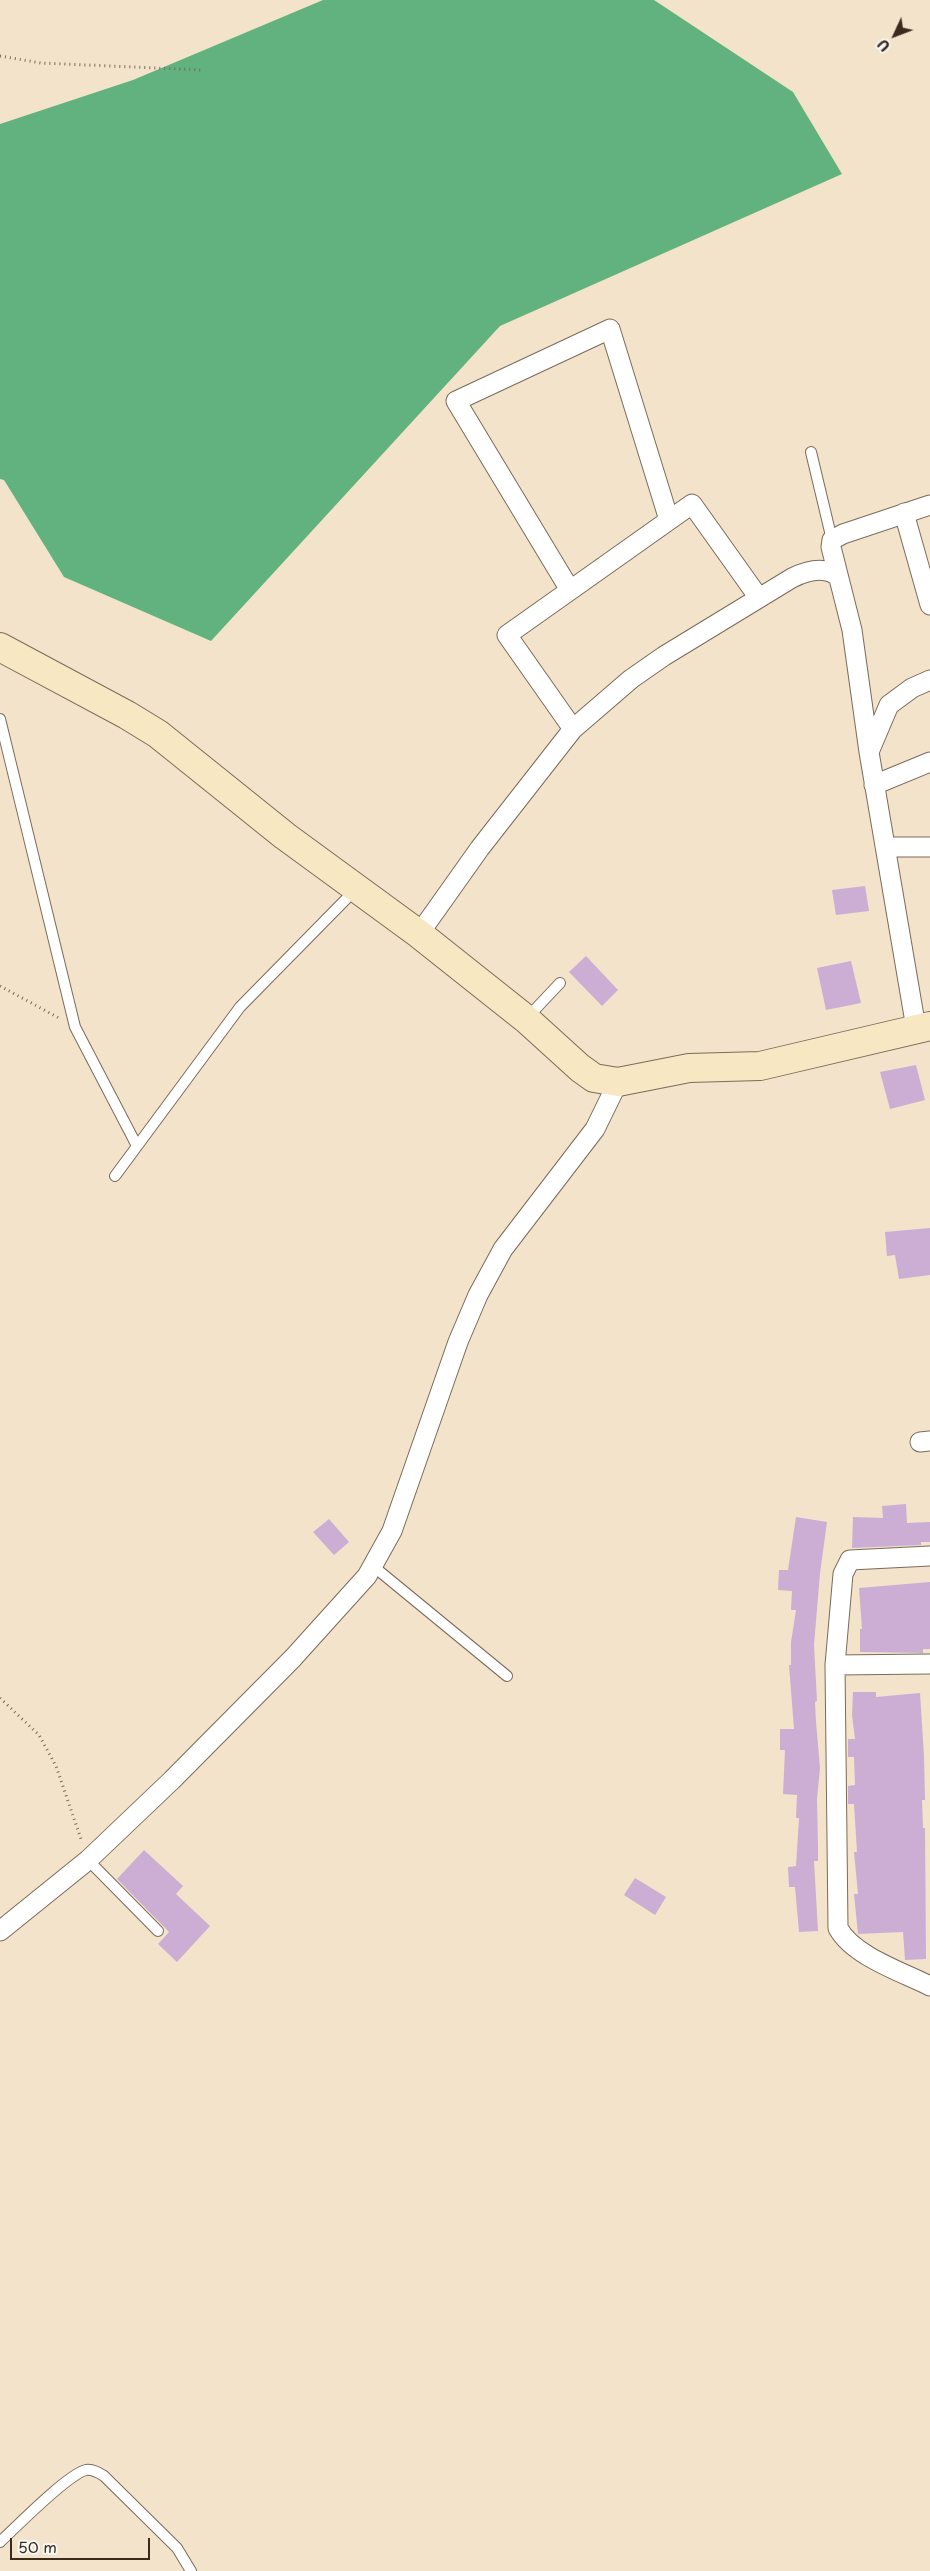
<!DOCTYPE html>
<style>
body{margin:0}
#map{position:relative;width:930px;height:2571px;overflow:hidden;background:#f2e3ca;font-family:"Playpen Sans",sans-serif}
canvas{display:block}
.north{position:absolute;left:870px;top:10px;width:50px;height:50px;-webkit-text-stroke:4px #f6f6f2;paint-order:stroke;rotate:227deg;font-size:14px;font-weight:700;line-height:20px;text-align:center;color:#3b2a1e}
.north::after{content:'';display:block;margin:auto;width:18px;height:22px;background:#3b2a1e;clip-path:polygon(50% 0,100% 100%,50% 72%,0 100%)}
.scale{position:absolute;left:10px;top:2538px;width:140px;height:22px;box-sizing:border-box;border:2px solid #3b2a1e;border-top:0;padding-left:6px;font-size:15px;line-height:18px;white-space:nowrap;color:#3b2a1e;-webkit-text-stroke:4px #f6f6f2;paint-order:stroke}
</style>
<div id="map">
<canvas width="930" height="2571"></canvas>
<div class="north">U</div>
<div class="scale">50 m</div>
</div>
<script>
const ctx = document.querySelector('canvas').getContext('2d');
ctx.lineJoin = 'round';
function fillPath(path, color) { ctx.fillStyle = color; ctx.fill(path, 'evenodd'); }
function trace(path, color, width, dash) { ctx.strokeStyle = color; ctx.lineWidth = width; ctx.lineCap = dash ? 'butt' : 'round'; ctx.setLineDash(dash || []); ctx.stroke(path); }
fillPath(new Path2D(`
 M323 0H654L793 92 842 174 500 326 211 641 64 577 4 480 0 479V124L133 80Z`), '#62b27f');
fillPath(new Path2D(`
 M865 886 869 911 836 915 832 890Z
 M586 956 618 990 602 1006 569 972Z
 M851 961 861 1003 826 1010 817 968Z
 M916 1065 925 1100 890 1109 880 1072Z
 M930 1228V1275L899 1279 895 1255 887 1256 885 1232Z
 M906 1504 907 1523 930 1522V1542H921V1545L852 1548 853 1517 883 1518 882 1506Z
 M796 1517 827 1522 820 1573 814 1645 817 1701 815 1702 816 1722 820 1768 817 1799 818 1846V1861H814L818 1931 799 1932 795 1887H789L788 1867 796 1866 799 1818H796L797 1795 783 1794 785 1750H780V1729H794L789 1665H791V1642L796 1610H791L792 1591 778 1590 779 1570H788Z
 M329 1519 349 1542 334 1555 313 1532Z
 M930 1582V1649H923V1653L860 1652V1629H862L859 1588Z
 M853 1692H876V1697L920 1693 924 1756 925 1800H922L923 1828H925L926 1959 905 1960 903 1932 858 1934 854 1894H858L854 1852H857L854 1804H848V1786L855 1785 854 1757H848V1739H855L852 1715Z
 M144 1850 183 1886 176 1894 210 1926 177 1962 158 1944 169 1932 117 1879Z
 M635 1878 666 1897 655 1915 624 1895Z`), '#ccaed4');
const lane = new Path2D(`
 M811 452 832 540
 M0 719 75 1027 137 1146
 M526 1019 560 983
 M115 1176 240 1007 356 889
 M373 1566 507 1676
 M88 1860 158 1931
 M0 2542C16 2527 68 2474 86 2470 93 2469 99 2473 104 2476L177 2548 191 2571`);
const street = new Path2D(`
 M904 513 930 605
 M570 590 456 401 610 329 669 520
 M573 729 507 635 692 504 759 598
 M869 752 889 705 912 688 930 680
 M874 785 930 762
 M885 847H930
 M419 934 480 848 573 729 631 679 664 656 792 578C806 571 822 566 836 575
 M916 1028 869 752 852 630 831 547 832 540 843 534 930 505
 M920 1442 930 1441
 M930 1556 850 1560 843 1574 835 1665 838 1928C853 1956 902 1972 930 1986
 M835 1665 930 1664
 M0 1931 88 1860 172 1780 293 1658 367 1576 392 1531 458 1342 478 1295 503 1249 595 1129 618 1082`);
const secondary = new Path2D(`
 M0 647 127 715 158 734 285 836 419 934 526 1019 580 1068 594 1078 618 1082 689 1068 760 1066 930 1026`);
trace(lane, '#7b6b5a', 12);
trace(street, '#7b6b5a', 21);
trace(secondary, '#7b6b5a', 30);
trace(new Path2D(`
 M0 56 41 63 202 70
 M0 986 59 1018
 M0 1698 39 1735 56 1766 82 1842`), '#7b6b5a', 3, [1, 4]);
trace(lane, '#fff', 10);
trace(street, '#fff', 19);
trace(secondary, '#f7e8c3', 28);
</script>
